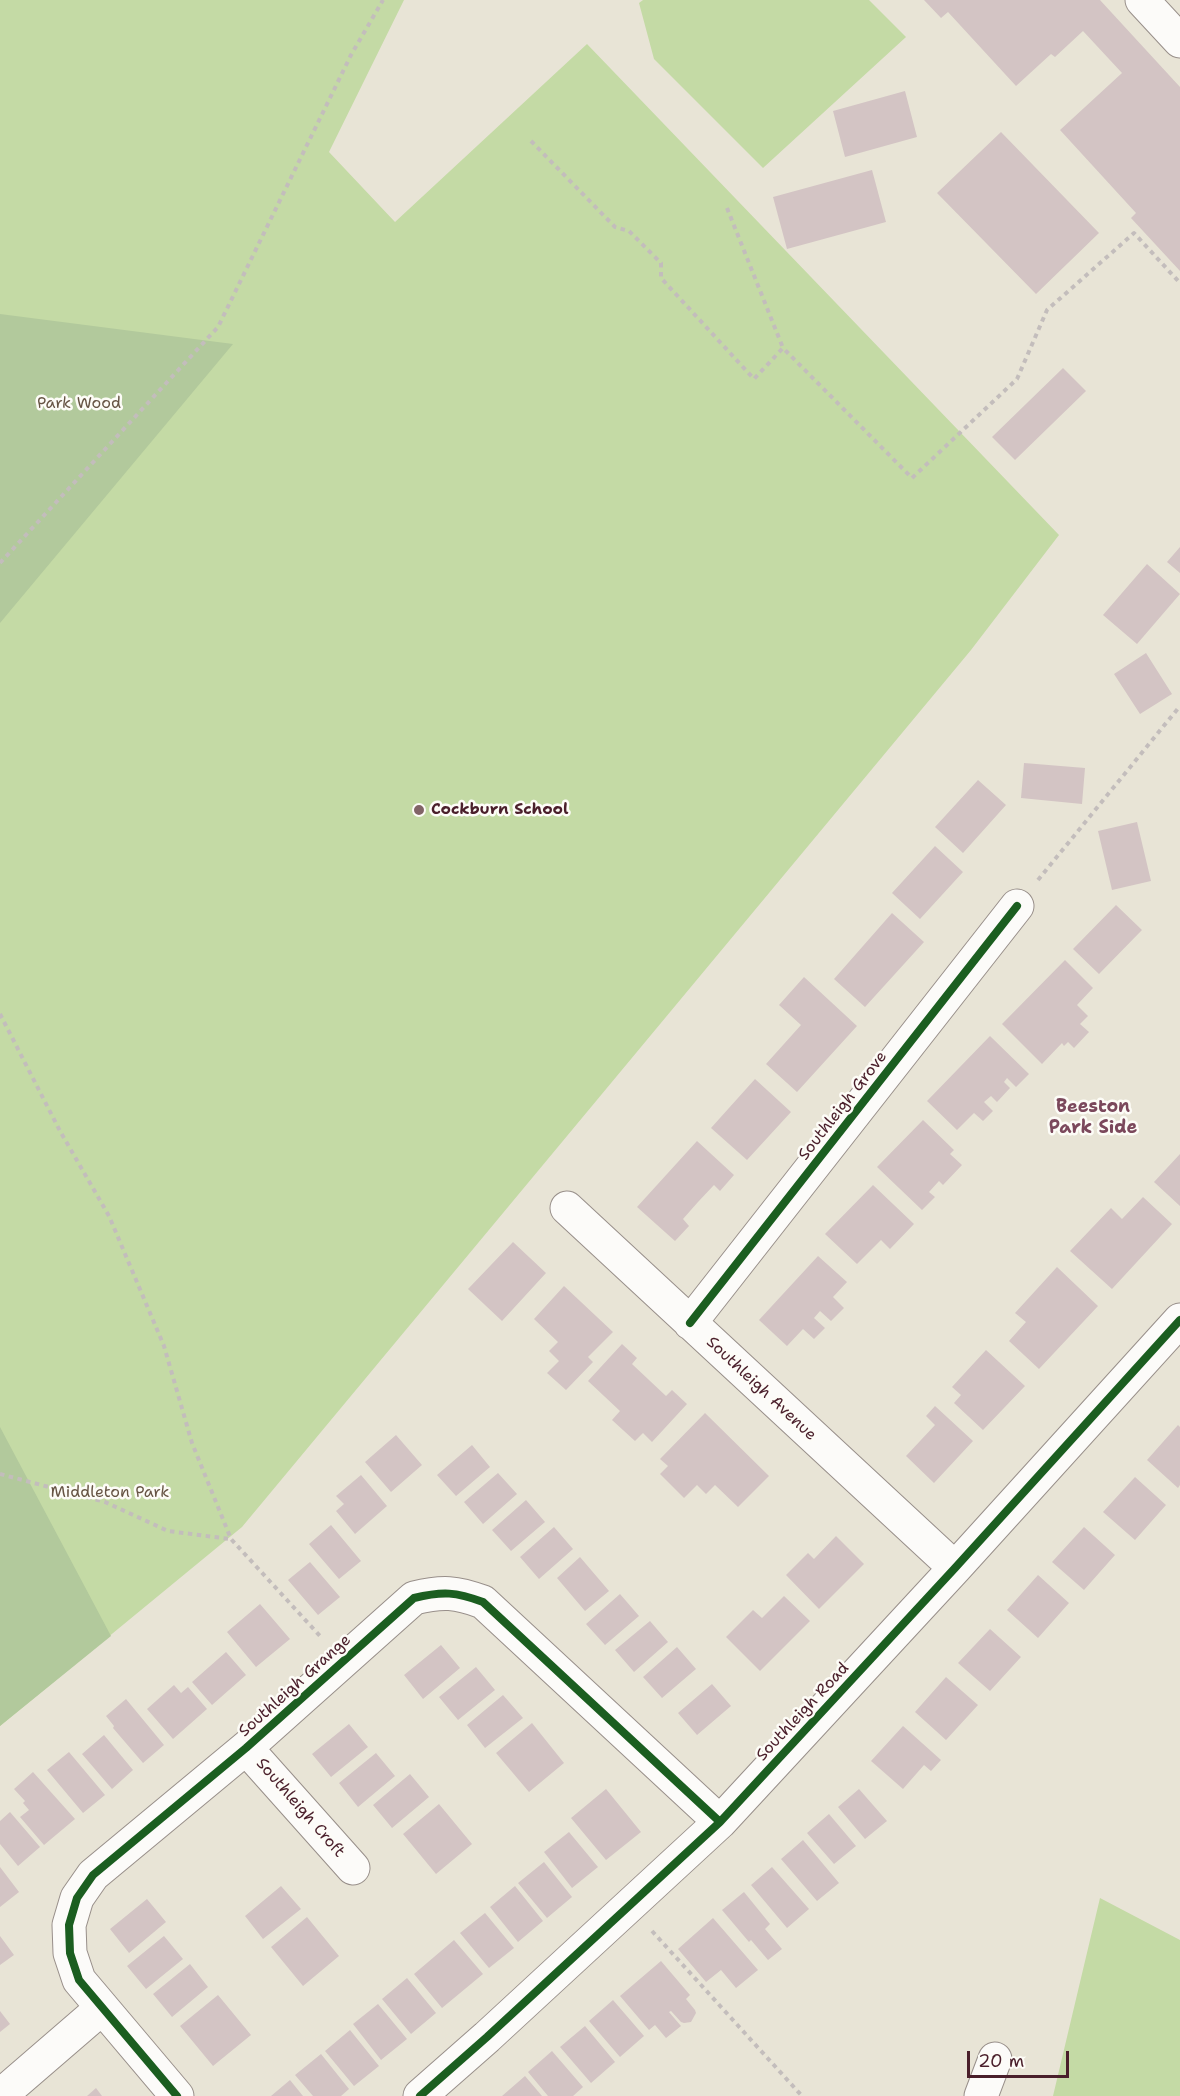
<!DOCTYPE html>
<style>
body{margin:0}
#map{position:relative;width:1180px;height:2096px;overflow:hidden;background:#e8e4d6;font-family:"Shantell Sans",sans-serif}
canvas{display:block}
.scale{position:absolute;left:967px;top:2051px;width:102px;height:27px;box-sizing:border-box;border:3px solid #4a1f2b;border-top:0;padding-left:8px;font-size:18px;line-height:21px;white-space:nowrap;color:#4a1f2b;-webkit-text-stroke:4px #fdfcf7;paint-order:stroke}
</style>
<div id="map">
<canvas width="1180" height="2096"></canvas>
<div class="scale">20 m</div>
</div>
<script>
const ctx = document.querySelector('canvas').getContext('2d');
ctx.lineJoin = 'round';
function fillPath(path, color) { ctx.fillStyle = color; ctx.fill(path, 'evenodd'); }
function trace(path, color, width, dash) { ctx.strokeStyle = color; ctx.lineWidth = width; ctx.lineCap = dash ? 'butt' : 'round'; ctx.setLineDash(dash || []); ctx.stroke(path); }
function drawText(font, color, halo, rows, align = 'center') {
  ctx.font = font + ' "Shantell Sans",sans-serif'; ctx.lineWidth = 5; ctx.setLineDash([]); ctx.textBaseline = 'middle'; ctx.strokeStyle = halo; ctx.fillStyle = color; for (const [text, x, y, turn = 0] of rows) {
    ctx.save(); ctx.translate(x, y); ctx.rotate((+turn || 0) * Math.PI / 180); ctx.textAlign = isNaN(turn) ? turn : align; if (halo) ctx.strokeText(text, 0, 0); ctx.fillText(text, 0, 0); ctx.restore();
  }
}
fillPath(new Path2D(`
 M0 0H404L329 152 395 222 587 44 1059 535 971 650 242 1527 0 1726Z
 M643 0H869L906 37 763 168 654 59 639 3Z
 M1100 1898 1180 1940V2096H1053Z`), '#c4daa5');
fillPath(new Path2D(`
 M0 314 233 344 0 623Z
 M0 1427 111 1636 0 1726Z`), '#b2c99c');
fillPath(new Path2D(`
 M924 0H1100L1180 87V271L1131 218 1136 213 1060 130 1122 73 1083 31 1055 57 1051 54 1016 86 948 12 941 18Z
 M905 91 917 137 845 157 833 111Z
 M1001 132 1099 233 1036 294 937 193Z
 M872 170 886 222 787 249 773 197Z
 M1063 368 1086 391 1015 460 992 437Z
 M1180 547V573L1167 562Z
 M1147 564 1180 594 1137 644 1103 615Z
 M1146 653 1172 694 1140 714 1114 674Z
 M1024 763 1085 768 1082 804 1021 798Z
 M978 780 1006 805 963 853 935 827Z
 M1137 822 1151 881 1112 890 1098 831Z
 M935 846 963 872 920 919 892 893Z
 M1116 905 1142 930 1099 974 1073 949Z
 M892 913 924 942 865 1007 834 979Z
 M1065 960 1093 988 1077 1005 1088 1016 1080 1024 1089 1032 1074 1048 1068 1042 1064 1046 1062 1043 1042 1064 1002 1024Z
 M804 977 857 1026 797 1092 766 1064 801 1025 779 1005Z
 M990 1036 1029 1074 1016 1087 1007 1078 1004 1082 1010 1088 997 1102 991 1096 984 1102 993 1111 983 1121 974 1113 957 1130 927 1101Z
 M755 1079 791 1112 747 1160 711 1128Z
 M923 1120 954 1150 950 1154 962 1165 943 1185 939 1181 929 1192 935 1197 922 1210 877 1167Z
 M697 1141 734 1175 720 1191 714 1185 698 1202 683 1219 689 1226 675 1241 637 1207Z
 M1180 1154V1206L1154 1182Z
 M873 1185 914 1224 890 1249 881 1240 857 1264 825 1234Z
 M1143 1197 1172 1224 1112 1289 1070 1251 1111 1208 1122 1219Z
 M513 1242 546 1273 502 1321 468 1289Z
 M818 1256 847 1282 833 1297 844 1308 831 1321 820 1311 814 1318 825 1328 814 1339 803 1329 787 1346 759 1320Z
 M1057 1267 1098 1306 1039 1369 1009 1341 1026 1322 1015 1313Z
 M564 1286 613 1332 588 1357 593 1362 566 1390 547 1373 559 1361 549 1351 558 1342 534 1319Z
 M622 1344 637 1358 632 1364 666 1396 672 1390 687 1404 652 1442 643 1433 635 1441 612 1420 620 1411 588 1381Z
 M986 1350 1025 1386 983 1430 954 1403 961 1395 952 1387Z
 M935 1406 973 1441 934 1483 906 1456 935 1425 926 1416Z
 M705 1413 769 1476 738 1507 715 1485 706 1494 697 1485 684 1498 660 1474 668 1466 660 1459Z
 M1178 1425 1180 1427V1485L1178 1488 1147 1460Z
 M396 1435 422 1465 391 1492 365 1462Z
 M472 1445 490 1467 456 1496 437 1475Z
 M498 1473 517 1494 483 1524 464 1502Z
 M361 1475 387 1506 355 1534 336 1511 344 1504 336 1496Z
 M1135 1477 1166 1505 1135 1540 1103 1512Z
 M526 1500 545 1522 511 1551 492 1530Z
 M331 1525 361 1561 339 1579 309 1544Z
 M554 1527 573 1549 539 1579 520 1557Z
 M1084 1527 1115 1555 1084 1590 1052 1562Z
 M836 1536 864 1564 819 1609 786 1575 808 1553 814 1559Z
 M580 1557 609 1591 585 1611 557 1578Z
 M310 1562 340 1597 318 1615 288 1580Z
 M1038 1575 1069 1603 1038 1638 1007 1610Z
 M620 1594 639 1616 605 1645 586 1624Z
 M784 1596 810 1621 760 1671 726 1637 753 1610 762 1618Z
 M260 1604 290 1639 256 1667 227 1632Z
 M650 1621 668 1642 634 1672 615 1650Z
 M990 1629 1021 1657 990 1691 958 1663Z
 M441 1645 460 1668 423 1699 404 1675Z
 M677 1647 696 1669 662 1698 643 1677Z
 M226 1652 246 1675 212 1705 192 1682Z
 M476 1667 495 1690 458 1720 439 1697Z
 M946 1677 978 1705 946 1740 915 1712Z
 M712 1684 731 1706 697 1735 678 1713Z
 M174 1685 181 1693 188 1687 207 1709 173 1739 147 1709Z
 M503 1695 523 1718 485 1748 467 1725Z
 M126 1699 164 1745 143 1763 113 1728 114 1726 106 1716Z
 M532 1723 564 1763 529 1792 496 1753Z
 M349 1724 368 1747 331 1777 312 1754Z
 M903 1726 941 1760 931 1771 924 1765 903 1789 871 1761Z
 M104 1735 133 1770 112 1789 82 1754Z
 M69 1752 105 1795 83 1813 47 1770Z
 M376 1753 395 1776 358 1807 339 1783Z
 M33 1772 75 1819 44 1845 20 1817 29 1810 23 1803 25 1801 14 1789Z
 M410 1774 429 1797 392 1828 373 1805Z
 M606 1789 641 1832 606 1860 571 1818Z
 M859 1789 887 1821 865 1839 838 1807Z
 M439 1804 472 1844 436 1874 403 1834Z
 M10 1812 40 1847 18 1866 0 1844V1821Z
 M829 1814 856 1846 834 1864 807 1833Z
 M569 1832 598 1867 572 1888 544 1852Z
 M803 1840 839 1883 817 1901 781 1859Z
 M544 1862 572 1897 547 1918 518 1883Z
 M0 1867 19 1892 0 1907Z
 M772 1867 809 1909 787 1928 751 1885Z
 M281 1886 301 1909 263 1939 245 1916Z
 M515 1886 543 1921 518 1942 490 1907Z
 M744 1892 770 1924 765 1929 782 1949 768 1960 751 1940 749 1942 722 1910Z
 M147 1899 166 1922 129 1953 110 1929Z
 M485 1913 514 1948 489 1968 460 1933Z
 M307 1917 339 1956 303 1986 271 1947Z
 M713 1918 758 1970 736 1988 721 1970 706 1982 678 1949Z
 M0 1936 14 1955 0 1965Z
 M164 1936 183 1959 146 1989 127 1966Z
 M454 1940 483 1974 442 2008 414 1974Z
 M661 1961 690 1995 686 1999 695 2010 696 2013 691 2022 684 2023 681 2022 671 2011 669 2012 681 2026 666 2038 655 2025 649 2030 620 1996Z
 M190 1964 208 1987 172 2017 153 1994Z
 M407 1978 436 2013 411 2034 382 1999Z
 M218 1995 251 2035 213 2066 180 2026Z
 M613 2000 644 2036 620 2057 589 2021Z
 M378 2004 407 2039 381 2060 353 2024Z
 M0 2011 10 2024 0 2032Z
 M585 2026 615 2062 591 2083 560 2047Z
 M350 2030 379 2066 354 2086 325 2051Z
 M552 2051 583 2087 573 2096H548L528 2072Z
 M321 2054 349 2089 341 2096H313L295 2075Z
 M525 2076 542 2096H502Z
 M290 2080 303 2096H271Z
 M96 2088 102 2096H87Z`), '#d3c4c4');
const minor = new Path2D(`
 M1142 0 1180 41
 M567 1208 955 1568
 M690 1323 1017 906
 M246 1748 353 1868
 M0 2096 102 2008
 M177 2096 79 1980 70 1953 69 1925 77 1898 93 1875 246 1748 414 1598C443 1591 456 1592 483 1602L720 1822
 M420 2096 487 2037 720 1822 955 1568 1180 1320
 M981 2096 995 2059`);
trace(minor, '#988f8a', 35);
trace(new Path2D(`
 M531 141 615 227 629 231 661 263V278L754 379 783 348 912 478 1017 379 1047 310 1134 233 1180 283
 M727 208 783 348
 M0 563 218 327 351 55 383 0
 M1038 880 1180 706
 M0 1014 60 1131 109 1216 164 1346 192 1443 231 1539 320 1636
 M0 1474 105 1502 168 1531 230 1539
 M652 1931 802 2096`), '#c3bdbc', 4, [4.5, 4.5]);
trace(minor, '#fcfbf9', 33);
trace(new Path2D(`
 M690 1323 1017 906
 M177 2096 79 1980 70 1953 69 1925 77 1898 93 1875 246 1748 414 1598C443 1591 456 1592 483 1602L720 1822
 M420 2096 487 2037 720 1822 955 1568 1180 1320`), '#1b5e20', 8);
for (const [x, y, r, color] of [
 [419,810,6,"#816467"]
]) { const dot = new Path2D(); dot.arc(x, y, r, 0, 2 * Math.PI); ctx.fillStyle = color; ctx.fill(dot); trace(dot, '#fdfcf7', 2); }
drawText('16px', '#665444', '#fdfcf7', [
 ["Park Wood",79,404],
 ["Middleton Park",110,1493]
]);
drawText('bold 16px', '#4a1f2b', '#fdfcf7', [
 ["Cockburn School",431,810]
], 'left');
drawText('16px', '#4a1f2b', '#fdfcf7', [
 ["Southleigh Grove",843,1106,-52],
 ["Southleigh Avenue",761,1389,43],
 ["Southleigh Grange",295,1686,-42],
 ["Southleigh Road",803,1712,-47],
 ["Southleigh Croft",300,1808,49]
]);
drawText('bold 18px', '#7b485c', '#fdfcf7', [
 ["Beeston",1093,1107],
 ["Park Side",1093,1128]
]);
</script>
